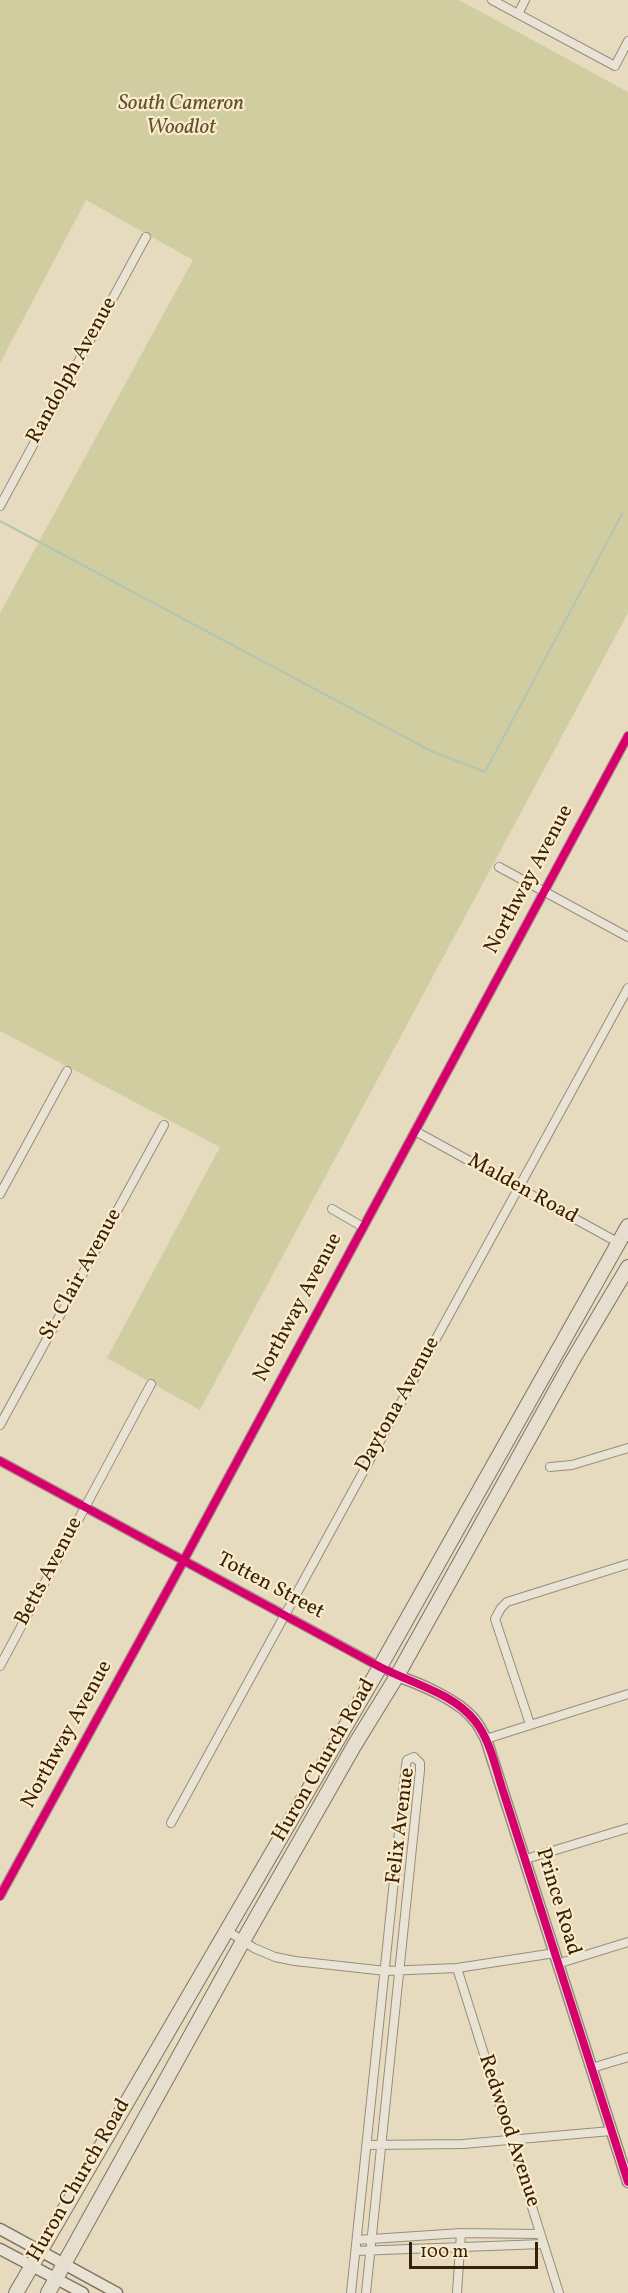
<!DOCTYPE html>
<style>
body{margin:0}
#map{position:relative;width:628px;height:2293px;overflow:hidden;background:#e6dabf;font-family:Vollkorn,serif}
canvas{display:block}
.scale{position:absolute;left:409px;top:2242px;width:129px;height:27px;box-sizing:border-box;border:3px solid #392008;border-top:0;padding-left:8px;font-size:18px;line-height:21px;white-space:nowrap;color:#392008;-webkit-text-stroke:4px #faebca;paint-order:stroke}
</style>
<div id="map">
<canvas width="628" height="2293"></canvas>
<div class="scale">100 m</div>
</div>
<script>
const ctx = document.querySelector('canvas').getContext('2d');
ctx.lineJoin = 'round';
function fillPath(path, color) { ctx.fillStyle = color; ctx.fill(path, 'evenodd'); }
function trace(path, color, width, dash) { ctx.strokeStyle = color; ctx.lineWidth = width; ctx.lineCap = dash ? 'butt' : 'round'; ctx.setLineDash(dash || []); ctx.stroke(path); }
function drawText(font, color, halo, rows, align = 'center') {
  ctx.font = font + ' Vollkorn,serif'; ctx.lineWidth = 4.5; ctx.setLineDash([]); ctx.textBaseline = 'middle'; ctx.strokeStyle = halo; ctx.fillStyle = color; for (const [text, x, y, turn = 0] of rows) {
    ctx.save(); ctx.translate(x, y); ctx.rotate((+turn || 0) * Math.PI / 180); ctx.textAlign = isNaN(turn) ? turn : align; if (halo) ctx.strokeText(text, 0, 0); ctx.fillText(text, 0, 0); ctx.restore();
  }
}
fillPath(new Path2D(`
 M0 0H459L628 92V613L200 1410 107 1358 220 1147 0 1031V613L193 260 86 200 0 363Z`), '#d0cda1');
trace(new Path2D(`
 M0 521 431 751 485 772 622 514`), '#b3c6b0', 2);
const minor = new Path2D(`
 M492 0 615 66 628 41
 M518 14 525 0
 M0 506 146 237
 M499 867 628 937
 M415 1131 619 1243
 M0 1194 67 1071
 M332 1209 363 1227
 M0 1425 164 1125
 M0 1461 397 1676
 M550 1467 572 1465 628 1448
 M0 1666 151 1384
 M530 1724 495 1619 501 1608 507 1602 628 1564
 M486 1739 628 1694
 M171 1823 628 988
 M526 1859 628 1828
 M0 1896 178 1571 628 736
 M226 1930 254 1948 275 1957 295 1961 386 1971 457 1968 555 1953
 M557 1964 628 1942
 M457 1968 559 2293
 M592 2068 628 2057
 M367 2145 463 2144 611 2131
 M357 2240 461 2233 540 2234
 M356 2251 543 2244
 M351 2293 406 1765 407 1760 414 1757 420 1763V1770L366 2293
 M457 2293 461 2233`);
const tertiary = new Path2D(`
 M397 1676C421 1684 461 1701 476 1722 480 1727 483 1734 486 1739L628 2182`);
const secondary = new Path2D(`
 M0 2229 117 2293
 M0 2249 83 2293`);
const trunk = new Path2D(`
 M16 2293 380 1667 628 1226
 M48 2293 243 1941 354 1746 397 1676 571 1363 628 1267`);
trace(minor, '#978d7b', 10);
trace(tertiary, '#978d7b', 13);
trace(secondary, '#7e7463', 13);
trace(trunk, '#7e7463', 16);
trace(minor, '#e9e3d6', 8);
trace(tertiary, '#e9e3d6', 10);
trace(secondary, '#e9e3d6', 10);
trace(trunk, '#e6dfcf', 14);
trace(new Path2D(`
 M0 1461 380 1667C411 1683 453 1693 475 1721 491 1741 496 1771 504 1794L628 2182
 M0 1896 178 1571 628 736`), '#d6006c', 8);
drawText('italic 21px', '#61512f', '#faebca', [
 ["South Cameron",181,105],
 ["Woodlot",181,129]
]);
drawText('21px', '#392008', '#faebca', [
 ["Randolph Avenue",73,371,-61],
 ["Northway Avenue",530,880,-62],
 ["Malden Road",522,1190,29],
 ["St. Clair Avenue",82,1275,-61],
 ["Northway Avenue",299,1308,-62],
 ["Daytona Avenue",399,1405,-61],
 ["Betts Avenue",50,1572,-62],
 ["Totten Street",270,1587,28],
 ["Northway Avenue",68,1735,-61],
 ["Huron Church Road",325,1761,-60],
 ["Felix Avenue",402,1826,-83],
 ["Prince Road",557,1902,73],
 ["Redwood Avenue",508,2131,72],
 ["Huron Church Road",80,2181,-60]
]);
</script>
